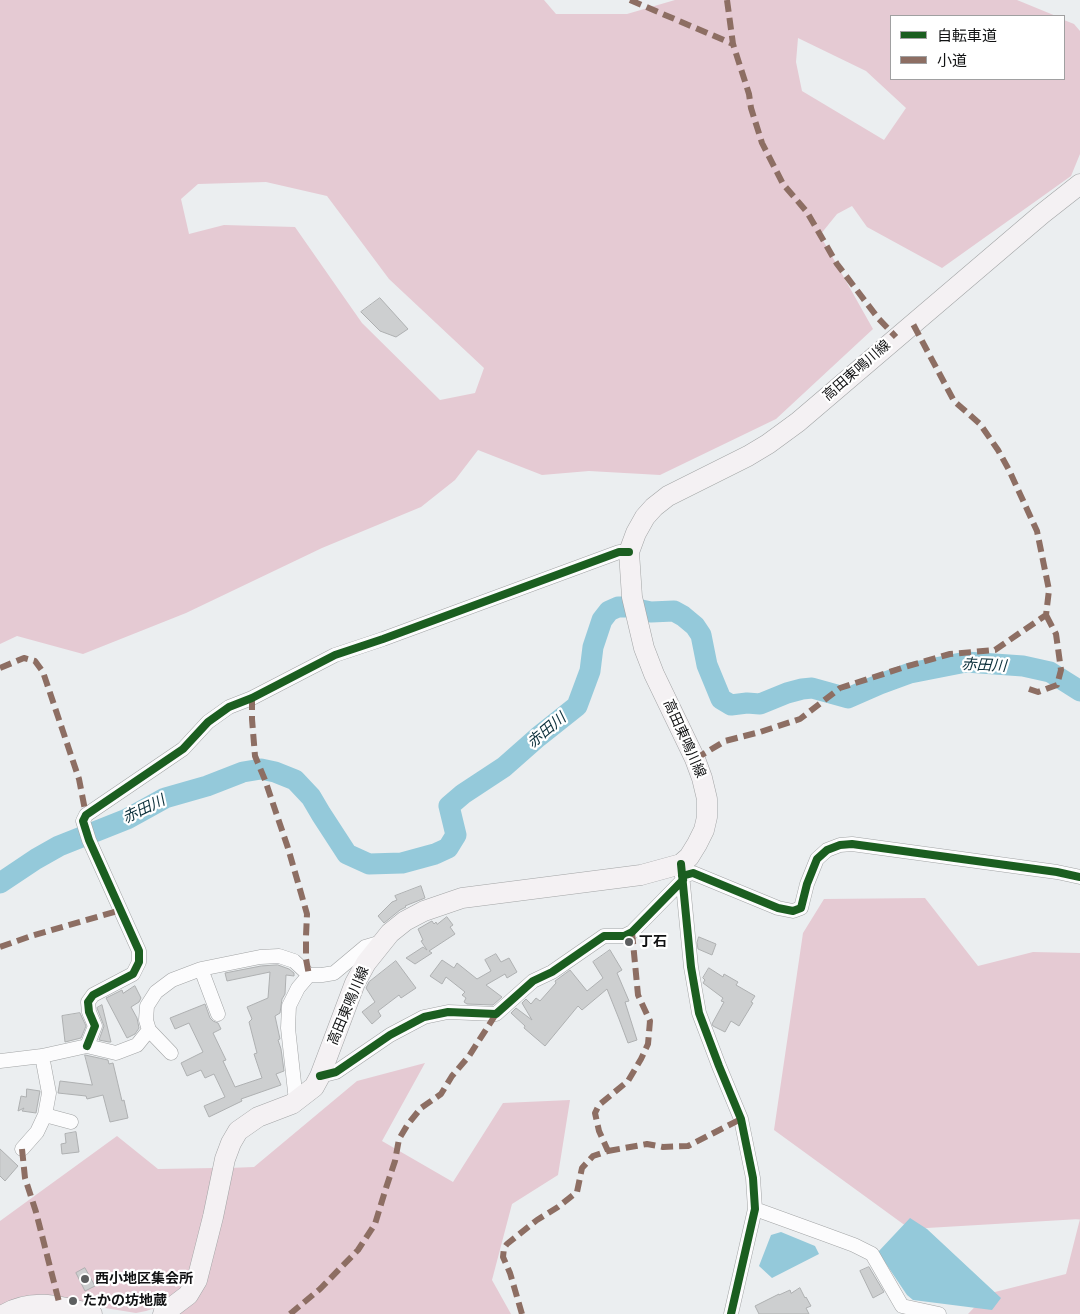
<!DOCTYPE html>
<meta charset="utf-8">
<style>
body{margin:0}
#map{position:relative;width:1080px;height:1314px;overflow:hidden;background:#ebeef0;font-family:"DejaVu Sans","Noto Sans JP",sans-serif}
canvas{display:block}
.legend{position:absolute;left:890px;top:15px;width:175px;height:65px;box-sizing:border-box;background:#fff;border:1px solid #a0a0a1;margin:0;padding:6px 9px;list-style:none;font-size:15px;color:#111213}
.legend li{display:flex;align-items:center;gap:10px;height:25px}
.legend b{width:25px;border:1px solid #a0a0a1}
</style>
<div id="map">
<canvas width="1080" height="1314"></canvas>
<ul class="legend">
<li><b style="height:6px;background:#1b5e20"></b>自転車道</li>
<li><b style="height:6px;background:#8d6e63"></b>小道</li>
</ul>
</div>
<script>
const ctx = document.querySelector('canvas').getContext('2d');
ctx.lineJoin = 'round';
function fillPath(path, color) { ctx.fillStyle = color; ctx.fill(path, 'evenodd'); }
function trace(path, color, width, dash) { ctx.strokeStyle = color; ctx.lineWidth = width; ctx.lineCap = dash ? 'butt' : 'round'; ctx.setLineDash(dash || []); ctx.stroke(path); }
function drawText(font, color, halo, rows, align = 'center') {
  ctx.font = font + ' "DejaVu Sans","Noto Sans JP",sans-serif'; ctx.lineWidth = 4.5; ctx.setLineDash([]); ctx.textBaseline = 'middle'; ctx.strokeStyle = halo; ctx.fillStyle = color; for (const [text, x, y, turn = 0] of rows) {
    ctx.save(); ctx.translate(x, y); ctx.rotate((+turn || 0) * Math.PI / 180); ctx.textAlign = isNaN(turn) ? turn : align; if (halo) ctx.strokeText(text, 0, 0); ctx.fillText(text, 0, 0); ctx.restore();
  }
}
fillPath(new Path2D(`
 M0 0H544L556 14H627L675 0H1017L1056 16H891V79H1064V20L1074 24 1080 31V154L1071 176 942 268 867 227 852 206 837 214 820 235 873 329 776 419 660 475 589 471 542 475 478 450 455 480 421 507 322 548 186 613 83 654 17 636 0 644ZM798 38 866 71 906 108 884 140 802 91 796 62ZM266 182 327 196 389 279 484 368 475 393 440 400 362 323 295 227 224 225 189 234 181 199 198 184Z
 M925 898 978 966 1033 952 1080 953V1314H968L987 1294 1066 1274 1080 1219 910 1229 774 1130 803 933 824 899Z
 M425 1063 382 1141 453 1182 503 1103 570 1100 558 1175 512 1204 492 1280 511 1314H173L229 1168 254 1167 357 1081Z
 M117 1136 158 1169 214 1168 205 1215 189 1276 182 1289 158 1307 146 1311 136 1313 105 1308 62 1297 42 1295 19 1297 0 1307V1221Z`), '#e5cad3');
fillPath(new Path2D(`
 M910 1218 927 1229 1001 1298 992 1310 913 1300 907 1295 878 1252Z
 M781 1232 815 1246 819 1254 772 1278 759 1266 771 1235Z`), '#94c9da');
trace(new Path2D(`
 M0 883 36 859 59 846 127 819 165 798 207 786 243 772 261 769 275 772 295 780 311 797 321 814 347 854 369 864 402 863 435 854 448 848 456 835 449 806 463 794 504 767 538 737 577 706 590 671 593 647 602 620 609 611 618 607H627L651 612 674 611 683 616 695 626 701 635 707 665 721 699 731 705 747 703 760 704 787 693 802 689 812 688 848 698 880 684 910 673 966 662 1023 666 1050 672 1080 691`), '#94c9da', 21);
const building = new Path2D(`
 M380 298 408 329 396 337 380 331 361 312Z
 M421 886 425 898 405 906 406 907 400 910 384 923 378 916 392 902 397 900 395 896Z
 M447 917 453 925 450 927 455 934 429 951 432 953 415 964 406 958 423 947 427 950 421 941 423 940 418 929 430 922 432 921 434 924 436 922 437 924Z
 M699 937 716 944 712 955 698 949 697 943Z
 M610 950 622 970 617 973 629 1001 625 1002 637 1040 628 1043 619 1019 607 989 582 1010 578 1006 545 1046 524 1028 525 1026 511 1013 516 1008 532 1020 522 1003 526 999 531 1004 536 998 540 1001 556 983 555 981 570 970 587 991 603 978 593 962Z
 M496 954 501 962 509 958 517 972 507 978 505 974 486 985 502 997 493 1005 467 1004 464 1002 466 998 462 995 465 992 446 977 442 984 430 976 442 960 454 968 457 963 477 979 491 971 485 960Z
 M396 961 416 988 401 998 399 995 378 1011 381 1016 372 1024 362 1012 375 1002 366 988 369 982Z
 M278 965 289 969 294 973V976L286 975 285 994 282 999 280 1013 275 1016 280 1039 278 1040 281 1049 284 1071 276 1074 281 1085 241 1099 242 1101 209 1117 204 1106 225 1097 214 1074 205 1078 201 1070 187 1076 181 1063 203 1052 189 1023 175 1029 170 1018 205 1004 210 1018 213 1021 218 1023 221 1029 213 1033 226 1060 223 1061 235 1087 262 1078 254 1054 257 1053 249 1022 252 1019 247 1007 268 998 270 972 227 981 225 973 261 966Z
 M709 968 723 977 724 974 738 982 736 985 755 996 751 1002 753 1003 739 1026 731 1021 725 1032 713 1026 712 1024 724 1002 721 1001 723 998 703 983 705 980 703 978Z
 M135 986 141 998 139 1002 131 1007 137 1018 139 1028 135 1034 127 1038 106 998 122 990 123 993Z
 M102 1005 111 1042H109L99 1040 104 1026 97 1008Z
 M80 1013 86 1026 81 1038 65 1042 62 1016Z
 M85 1055 108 1060 109 1064 113 1063 122 1101 124 1100 128 1118 110 1122 103 1095 87 1099 86 1096 58 1093 60 1081 92 1085Z
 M27 1089 40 1091 36 1113 22 1111 24 1108 18 1111 21 1096 26 1097Z
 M76 1132 79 1152 62 1154 61 1144 66 1143 65 1134Z
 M0 1149 18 1166 5 1181 0 1176Z
 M869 1267 884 1292 873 1298 860 1271Z
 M85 1268 95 1286 85 1291 76 1273Z
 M800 1288 805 1298 806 1297 811 1306 806 1308 809 1314H759L755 1306 779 1294V1295L790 1290 791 1293Z`);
fillPath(building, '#cdcfd0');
trace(building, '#aeb0b1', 1);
const minor = new Path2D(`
 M681 864 691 967 699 1013 719 1066 741 1119 753 1178 755 1209 731 1314
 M682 876 693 873 778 908 793 911 801 908 807 884 817 859 827 850 840 845 852 844 1057 872 1080 877
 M201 969 218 1014
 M149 1030 171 1053
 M87 1046 95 1026 89 1012 88 1002 93 995 133 974 139 962V951L89 840 83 821 86 815 183 749 208 722 229 707 252 698 335 655 383 639 619 552H629
 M0 1061 42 1056 87 1046 116 1053 137 1045 149 1030 146 1020 147 1006 156 992 172 980 201 969 260 957 279 956 294 961 309 975H322L334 973 365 947 382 942
 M320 1076 336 1072 390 1035 424 1017 448 1012 496 1014 533 981 552 972 604 936H624L632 932 683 880
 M296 1101 288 1028 289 1006 298 988 309 975
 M45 1115 71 1122
 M22 1149 37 1132 45 1115 49 1093 42 1056
 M755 1209 824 1234 854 1245 872 1254 902 1306 939 1314`);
const secondary = new Path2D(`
 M5 1314C33 1297 63 1307 92 1314
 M163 1314 188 1295 197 1280 213 1217 225 1159 231 1143 238 1131 258 1117 292 1104 314 1087 320 1076 355 983 366 963 390 933 405 921 424 911 462 898 641 875 681 864 689 857 697 844 704 830 707 817V799L702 778 695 759 654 674 644 648 632 597 629 552 636 533 645 517 654 507 668 496 748 456 768 444 798 422 1042 214 1080 184`);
trace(minor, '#a2a4a5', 15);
trace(secondary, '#a2a4a5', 21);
trace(minor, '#fcfcfd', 14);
trace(secondary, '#f4f1f3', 20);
trace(new Path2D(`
 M630 0 733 44
 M727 0 733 44 749 94 751 108 762 143 783 184 807 212 837 264 878 318 896 337
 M0 668 24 658 35 661 43 672 79 779 86 815
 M1029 689 1038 692 1057 685 1061 670 1056 634 1046 615
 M252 698V719L255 756 265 780 288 848 307 914 306 936V959L309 975
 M695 759 725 741 760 732 800 719 840 688 905 667 950 654 995 650 1046 615 1049 590 1037 531 1009 470 998 450 980 424 954 401 913 324
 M0 947 31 936 121 910
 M22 1149 25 1178 36 1212 60 1306
 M608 1151 647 1144 663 1147 688 1146 741 1119
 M290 1314 320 1289 358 1250 375 1224 386 1188 395 1161 399 1139 408 1124 421 1108 441 1094 452 1076 469 1056 496 1014
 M522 1314 510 1273 503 1257 504 1248 507 1244 537 1220 558 1207 577 1192 582 1168 593 1156 608 1151 599 1131 595 1113 599 1105 628 1081 641 1059 648 1044 650 1021 638 995 632 932`), '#8d6e63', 6, [12, 6]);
trace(new Path2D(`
 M681 864 691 967 699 1013 719 1066 741 1119 753 1178 755 1209 731 1314
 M682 876 693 873 778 908 793 911 801 908 807 884 817 859 827 850 840 845 852 844 1057 872 1080 877
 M87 1046 95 1026 89 1012 88 1002 93 995 133 974 139 962V951L89 840 83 821 86 815 183 749 208 722 229 707 252 698 335 655 383 639 619 552H629
 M320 1076 336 1072 390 1035 424 1017 448 1012 496 1014 533 981 552 972 604 936H624L632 932 683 880`), '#1b5e20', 8);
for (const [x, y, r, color] of [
 [629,942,5,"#5d5f60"],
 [85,1279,5,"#5d5f60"],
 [73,1301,5,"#5d5f60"]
]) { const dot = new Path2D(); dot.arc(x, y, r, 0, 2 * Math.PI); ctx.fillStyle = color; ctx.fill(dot); trace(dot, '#fff', 2); }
drawText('14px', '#111213', '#fff', [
 ["高田東鳴川線",857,371,-41],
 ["高田東鳴川線",684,739,66],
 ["高田東鳴川線",349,1006,-67]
]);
drawText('bold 14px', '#111213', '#fff', [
 ["丁石",639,942],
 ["西小地区集会所",95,1279],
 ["たかの坊地蔵",83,1301]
], 'left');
drawText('italic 15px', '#0b2f3a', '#fff', [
 ["赤田川",984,666,3],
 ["赤田川",547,731,-40],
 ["赤田川",144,810,-26]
]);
</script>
